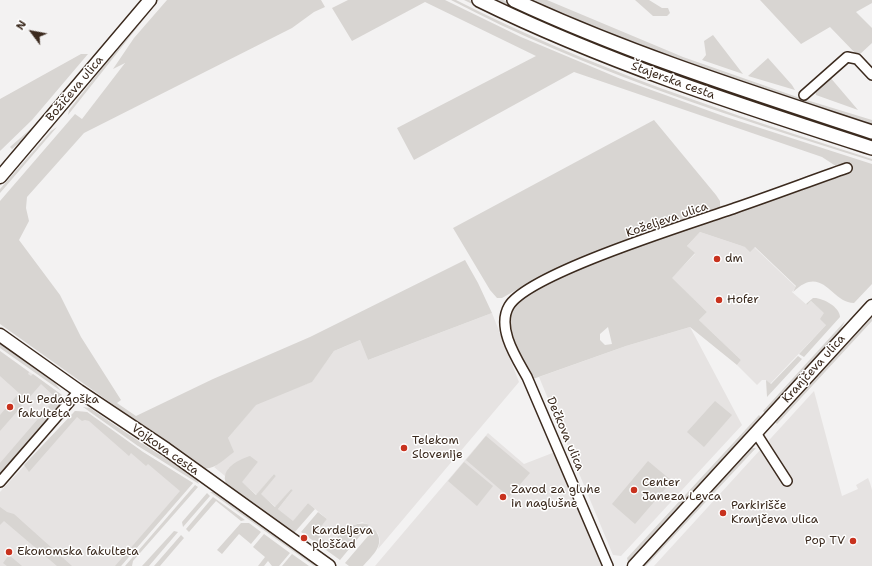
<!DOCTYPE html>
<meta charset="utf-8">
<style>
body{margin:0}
#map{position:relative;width:872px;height:566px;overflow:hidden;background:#f3f2f2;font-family:"Shantell Sans",sans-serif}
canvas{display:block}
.north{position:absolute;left:12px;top:12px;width:40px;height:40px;-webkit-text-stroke:3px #fff;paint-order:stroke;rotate:302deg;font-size:11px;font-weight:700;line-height:16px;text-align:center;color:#3b2a1e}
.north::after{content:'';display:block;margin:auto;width:14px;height:18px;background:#3b2a1e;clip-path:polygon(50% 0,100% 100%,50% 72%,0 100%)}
</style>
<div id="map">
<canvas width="872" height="566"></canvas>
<div class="north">N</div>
</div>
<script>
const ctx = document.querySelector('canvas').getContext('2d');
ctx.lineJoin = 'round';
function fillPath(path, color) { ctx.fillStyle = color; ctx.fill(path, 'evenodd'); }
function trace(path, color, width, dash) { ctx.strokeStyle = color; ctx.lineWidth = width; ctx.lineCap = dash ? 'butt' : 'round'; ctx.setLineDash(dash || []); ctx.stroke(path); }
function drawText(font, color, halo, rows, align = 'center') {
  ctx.font = font + ' "Shantell Sans",sans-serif'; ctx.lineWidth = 3; ctx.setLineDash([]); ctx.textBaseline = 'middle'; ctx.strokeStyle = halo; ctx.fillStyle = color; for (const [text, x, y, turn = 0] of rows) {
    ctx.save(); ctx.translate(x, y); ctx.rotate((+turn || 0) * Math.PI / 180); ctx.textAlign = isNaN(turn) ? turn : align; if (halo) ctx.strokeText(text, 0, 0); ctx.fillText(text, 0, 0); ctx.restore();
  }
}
fillPath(new Path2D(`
 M700 232 742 246 754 247 796 287 792 292 807 305 811 301 825 313 826 325 770 384 766 380H762L757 385 737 365 741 360 699 320 707 312 671 278 695 254 687 246Z
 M492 313 519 382 378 549 380 541 378 533 367 524 362 522 348 527H338L342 532 330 545 315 533 327 519 308 503 293 522 278 509 293 490 291 489 276 507 260 494 276 476 274 474 257 495 241 482 258 462 229 468 225 476 214 467 220 462 228 438 256 404 311 382 334 351 360 340 368 360Z
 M690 327 742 425 621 556 613 555 539 377 626 346Z
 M0 351 62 395V398L57 410 0 475Z
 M814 391 842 496 858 489 856 485 868 478 870 483 872 490V566H654Z
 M75 411 87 412 143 452 193 483 121 566H0V492Z
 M488 433 524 464 555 452 602 566H375Z`), '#e6e3e2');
fillPath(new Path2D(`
 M141 0H144L27 136 12 149 10 147 34 126Z
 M156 0H159L68 115 69 110Z
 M167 0H321L325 7 314 12 292 28 84 133 27 197 26 208 29 221 19 240 60 295 81 337 121 400 117 403 136 416 213 379 310 337 465 260 478 283 492 313 368 360 360 340 334 351 312 382 256 405 228 438 234 452C224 459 214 471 202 468L0 324V201L75 114 82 119 125 63 113 69 134 38Z
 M348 0H445L521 37 621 79 726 117 872 164V284L854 303C831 303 823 263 793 292L796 286 755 247 750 252 745 247 700 232 687 246 695 253 672 278 707 312 699 320 741 360 737 365 690 327 626 346 533 379 517 350 510 331 511 311 519 300 545 284 617 254 848 174 822 157 574 72 414 160 397 128 536 56 425 2 352 41 332 8ZM608 327 612 344 605 345 600 340V334Z
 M451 0H456C589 68 731 114 872 159V161C729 116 584 70 451 0Z
 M464 0H469L489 10 872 153V155C733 110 595 65 464 0Z
 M490 0H503L533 14 872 137V143L660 72Z
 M525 0H547L683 57 800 98 872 120V126L655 54Z
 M635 0H649L662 8H668L670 13 667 16H653Z
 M760 0H872V3L856 12 872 28V43L858 56 830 27 801 44Z
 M713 35 743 74 702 60 706 55 704 41Z
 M81 54H88L32 120 0 151V99Z
 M768 58 792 85 795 90 748 76Z
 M829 76 858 110 816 95 815 90Z
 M654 120 716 195 720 201V207L717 210 592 253 532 281 509 294 502 298H497L490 290 453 228Z
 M57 127 0 193V189L51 131Z
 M813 298C822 297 840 307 840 317L804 357 799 354 826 325 820 319 824 313 811 301 807 305 806 304Z
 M872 316V321L777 424 775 422Z
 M845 321 840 331 765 413 763 411Z
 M0 344 55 383 61 391 0 348Z
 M0 351 29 372 28 374 31 376 33 374 62 395 61 403 57 410 0 475V463L56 398 41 384 0 431V415L19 393 0 376Z
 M798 356 802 359 767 397 766 380 771 384Z
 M715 401 732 415 704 447 687 432Z
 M83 407 90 408C119 428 148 448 178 466 185 471 196 475 199 484L138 446Z
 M75 411 87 412 143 452 193 483 121 566H115L180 491 148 464 146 466 131 453 129 456 89 421 85 420 82 421 77 417 29 472 24 465Z
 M759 415 761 417 628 562 627 558Z
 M486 436 530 473 509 497 466 460Z
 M752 448H756L646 566H642Z
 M250 456 258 462 242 482 256 495 274 474 276 476 261 494 275 507 291 489 293 490 278 509 293 521 308 503 315 509 294 533 226 485C226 482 224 479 225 476 227 465 241 459 250 456Z
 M648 461 672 481 635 524 612 504Z
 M464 462 493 486 477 506 448 481Z
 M195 485 198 487 133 561 132 566H125Z
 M210 492H215L319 566H314Z
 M207 493 210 496 183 527 182 522Z
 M213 497 245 520 241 521 216 501 189 532 186 529Z
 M0 507 7 512 14 514 72 566H57L4 521 0 525Z
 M318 512 327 519 316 533 330 545 342 532 338 527C350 529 359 520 369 525L340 560 301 532Z
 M241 523H249L261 532 251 544 239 534 222 554 217 550Z
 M374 529C387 543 373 555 363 566H349L345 563Z
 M174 531 178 532 149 566H142Z
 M264 534 290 553 279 566H272L268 561 264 566H258L265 557 253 547Z
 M181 535 184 538 160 566H154Z
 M292 554 309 566H282Z
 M9 555 22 566H7L3 563Z`), '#d8d5d2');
const street = new Path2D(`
 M804 95 847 57 857 59 872 75
 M756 433 787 481
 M0 482 79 391
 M608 566 527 377C517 359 496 328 509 306 529 273 693 223 735 208 773 195 810 181 847 168`);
const secondary = new Path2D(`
 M0 177 150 0
 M0 335 79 391 166 449 329 566
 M634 566 872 306`);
const primary = new Path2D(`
 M479 0C605 62 739 105 872 148
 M514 0C630 54 751 92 872 132`);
trace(street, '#3b2a1e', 12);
trace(secondary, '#3b2a1e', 15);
trace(primary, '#3b2a1e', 16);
trace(street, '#fff', 9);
trace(secondary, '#fff', 12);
trace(primary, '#fff', 13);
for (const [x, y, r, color] of [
 [717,259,4,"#c8321e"],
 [719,300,4,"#c8321e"],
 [10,407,4,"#c8321e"],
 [404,448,4,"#c8321e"],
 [634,490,4,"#c8321e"],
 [503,497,4,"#c8321e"],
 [723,513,4,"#c8321e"],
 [304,538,4,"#c8321e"],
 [853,541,4,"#c8321e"],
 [9,552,4,"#c8321e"]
]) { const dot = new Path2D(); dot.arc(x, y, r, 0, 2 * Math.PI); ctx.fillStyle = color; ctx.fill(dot); trace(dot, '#fff', 1.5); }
drawText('12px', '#3b2a1e', '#fff', [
 ["Štajerska cesta",673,81,20],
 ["Božičeva ulica",75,89,-50],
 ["Koželjeva ulica",667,220,-19],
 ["Kranjčeva ulica",814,369,-48],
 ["Dečkova ulica",565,434,67],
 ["Vojkova cesta",165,450,35]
]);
drawText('12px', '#3b2a1e', '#fff', [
 ["dm",725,259],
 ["Hofer",727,300],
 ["UL Pedagoška",18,400],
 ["fakulteta",18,414],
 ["Telekom",412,441],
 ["Slovenije",412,455],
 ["Center",642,483],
 ["Janeza Levca",642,497],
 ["Zavod za gluhe",511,490],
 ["in naglušne",511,504],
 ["Parkirišče",731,506],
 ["Kranjčeva ulica",731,520],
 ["Kardeljeva",312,531],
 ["ploščad",312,545],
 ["Pop TV",845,541,"right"],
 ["Ekonomska fakulteta",17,552]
], 'left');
</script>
